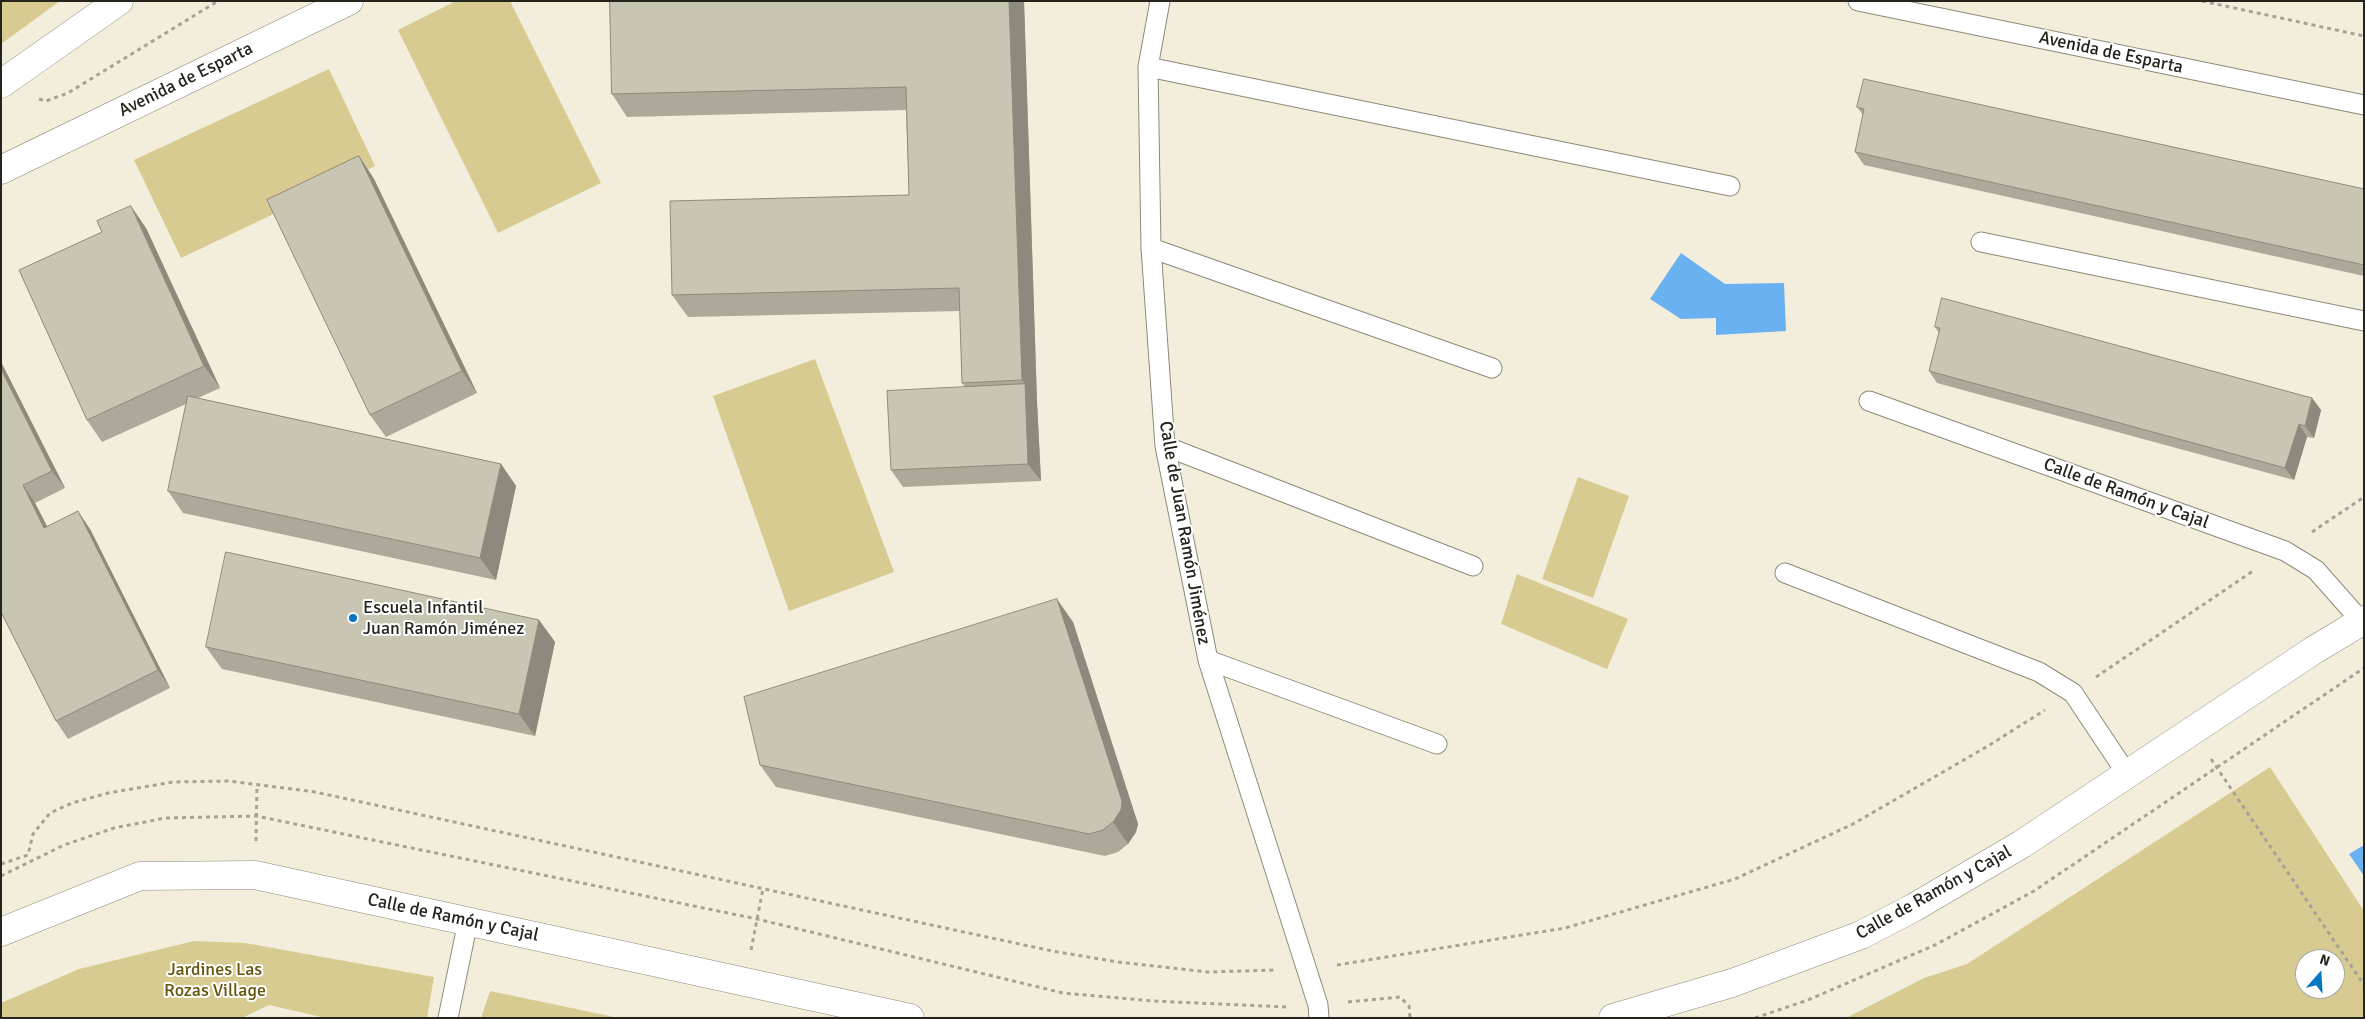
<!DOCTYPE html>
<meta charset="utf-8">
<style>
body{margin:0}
#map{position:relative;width:2365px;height:1019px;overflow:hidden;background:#f2eedb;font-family:Signika,sans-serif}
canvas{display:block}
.frame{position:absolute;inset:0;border:2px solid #24231c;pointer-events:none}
.north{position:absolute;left:2295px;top:949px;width:50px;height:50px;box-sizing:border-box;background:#fff;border:1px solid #a7a7a4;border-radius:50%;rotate:19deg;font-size:14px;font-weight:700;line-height:20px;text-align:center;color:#24231c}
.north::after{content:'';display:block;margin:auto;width:18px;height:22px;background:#0777c1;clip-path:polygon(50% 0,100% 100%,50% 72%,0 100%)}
</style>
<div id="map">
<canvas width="2365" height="1019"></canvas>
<div class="frame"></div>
<div class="north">N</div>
</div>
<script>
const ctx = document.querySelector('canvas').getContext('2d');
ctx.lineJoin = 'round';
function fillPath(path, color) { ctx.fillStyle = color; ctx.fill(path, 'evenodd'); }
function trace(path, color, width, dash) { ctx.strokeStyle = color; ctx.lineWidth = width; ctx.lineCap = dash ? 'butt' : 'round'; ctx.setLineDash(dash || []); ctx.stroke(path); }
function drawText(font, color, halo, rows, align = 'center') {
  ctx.font = font + ' Signika,sans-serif'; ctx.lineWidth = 4; ctx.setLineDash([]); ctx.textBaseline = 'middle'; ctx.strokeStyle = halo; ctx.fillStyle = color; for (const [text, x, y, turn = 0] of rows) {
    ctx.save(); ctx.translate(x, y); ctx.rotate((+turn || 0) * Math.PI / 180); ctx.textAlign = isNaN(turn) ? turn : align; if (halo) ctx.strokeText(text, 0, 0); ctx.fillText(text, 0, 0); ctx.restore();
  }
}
fillPath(new Path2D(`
 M1 1H60L1 44Z
 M456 1H510L601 183 498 233 398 30Z
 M329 69 375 166 181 258 134 160Z
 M815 359 894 572 789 611 713 396Z
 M1578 477 1629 496 1593 598 1542 579Z
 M1517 574 1628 619 1607 669 1501 624Z
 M2270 767 2364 911V1018H1846L1924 978 1967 964ZM2305 959H2335V989H2305Z
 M194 941 245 943 434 977 427 1018H326L269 1005 242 1018H1V1003L79 969Z
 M490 991 619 1018H481Z`), '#d8cb91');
fillPath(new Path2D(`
 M1681 253 1725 284 1784 283 1786 331 1716 335V318L1681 319 1650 299Z
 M2364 845V876L2349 854Z`), '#6ab1f1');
const lane = new Path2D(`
 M1160 1 1148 67 1151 248 1165 446 1208 660 1318 1005 1319 1018
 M1858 1 2364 105
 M1148 67 1730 186
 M1981 242 2364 321
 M1151 248 1492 368
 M1869 401 2285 551 2316 570 2361 621
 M1165 446 1473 566
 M1785 573 2039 672 2073 693 2127 774
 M1208 660 1437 744
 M448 1018 468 921`);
const street = new Path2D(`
 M1 84 119 1
 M1 170 349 1
 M1 932 140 876 255 875 910 1018
 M1613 1018 1732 983 1861 935 1913 908 2022 844 2314 650 2364 620`);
trace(lane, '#8e8a79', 21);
trace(street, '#8e8a79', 29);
trace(new Path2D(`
 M2202 1 2364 36
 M39 99 46 101 68 93 218 1
 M2312 532 2364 497
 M2096 677 2253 571
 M2211 759 2364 985
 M256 841 257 785
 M1 864 28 855 33 834 50 813 72 803 108 793 173 782 229 781 315 792 1052 951 1118 962 1208 972 1276 970
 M1 876 64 845 114 828 165 818 256 816 757 919 1063 993 1153 1001 1287 1007
 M751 950 763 889
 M1337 965 1565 928 1735 879 1853 824 1988 746 2045 710
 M1348 1002 1400 997 1409 1006 1410 1018
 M1755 1018 1808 1000 1935 945 2034 891 2364 668`), '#a6a395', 3, [4, 4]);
trace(lane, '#fff', 19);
trace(street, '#fff', 28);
fillPath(new Path2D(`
 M610 1H1024L1037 402 1041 481 903 487 891 470 965 387 962 383 960 311 688 317 672 295 909 195 906 110 627 117 612 94Z
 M1857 107 2364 189V276L1864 165 1855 152 1863 115Z
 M359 156 374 179 477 393 386 437 370 415Z
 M146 228 220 388 198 398 501 464 516 486 496 580 183 513 168 491 186 404 102 442 87 420Z
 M1935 327 2312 398 2321 410 2314 438 2307 437 2294 480 1937 383 1929 371 1939 333Z
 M1 362 65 488 35 503 47 526 90 529 170 688 68 739 56 721 1 612Z
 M539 620 555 642 535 736 222 669 206 647Z
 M1073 622 1138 824 1136 832 1128 844 1118 852 1105 856 776 787 760 765Z`), '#ada99a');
fillPath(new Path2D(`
 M1009 1H1024L1037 402 1041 481 1028 464 1025 384 1022 380Z
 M359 156 374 179 477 393 462 371Z
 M131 206 146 228 220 388 204 366Z
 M1 362 65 488 52 471 1 369Z
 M2312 398 2321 410 2314 438 2305 426Z
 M2299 424 2307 437 2294 480 2285 468Z
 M501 464 516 486 496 580 480 558Z
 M23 485 35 503 57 546 44 528Z
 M78 511 90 529 170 688 158 670Z
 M1057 599 1073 622 1138 824 1136 832 1128 844 1113 822Z
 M539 620 555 642 535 736 519 714Z`), '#8d8a7d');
const building = new Path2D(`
 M610 1H1009L1022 380 962 383 959 288 672 295 670 201 909 195 906 87 612 94Z
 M1864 79 2364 189V265L1855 152 1864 109 1857 107Z
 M359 156 462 371 370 415 267 200Z
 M131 206 204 366 87 420 19 270 102 232 97 221Z
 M1942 298 2312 398 2305 426 2299 424 2285 468 1929 371 1940 328 1935 327Z
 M1 369 52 471 23 485 44 528 78 511 158 670 56 721 1 612Z
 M1025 384 1028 464 891 470 887 391Z
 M188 396 501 464 480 558 168 491Z
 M226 552 539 620 519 714 206 647Z
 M1057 599 1122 801 1121 810 1113 822 1103 830 1089 834 760 765 744 697Z`);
fillPath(building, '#c9c5b3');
trace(building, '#8d8a7d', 1);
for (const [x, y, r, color] of [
 [353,618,5,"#0777c1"]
]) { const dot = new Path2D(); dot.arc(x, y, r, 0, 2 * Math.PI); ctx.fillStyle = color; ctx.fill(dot); trace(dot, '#fff', 2); }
drawText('18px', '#24231c', '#fff', [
 ["Avenida de Esparta",2111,53,12],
 ["Avenida de Esparta",186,80,-26],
 ["Calle de Ramón y Cajal",2126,494,20],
 ["Calle de Juan Ramón Jiménez",1184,533,80],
 ["Calle de Ramón y Cajal",1934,893,-29],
 ["Calle de Ramón y Cajal",453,918,12]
]);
drawText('18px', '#24231c', '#fff', [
 ["Escuela Infantil",363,608],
 ["Juan Ramón Jiménez",363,629]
], 'left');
drawText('18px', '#625408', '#fff', [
 ["Jardines Las",215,970],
 ["Rozas Village",215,991]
]);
</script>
